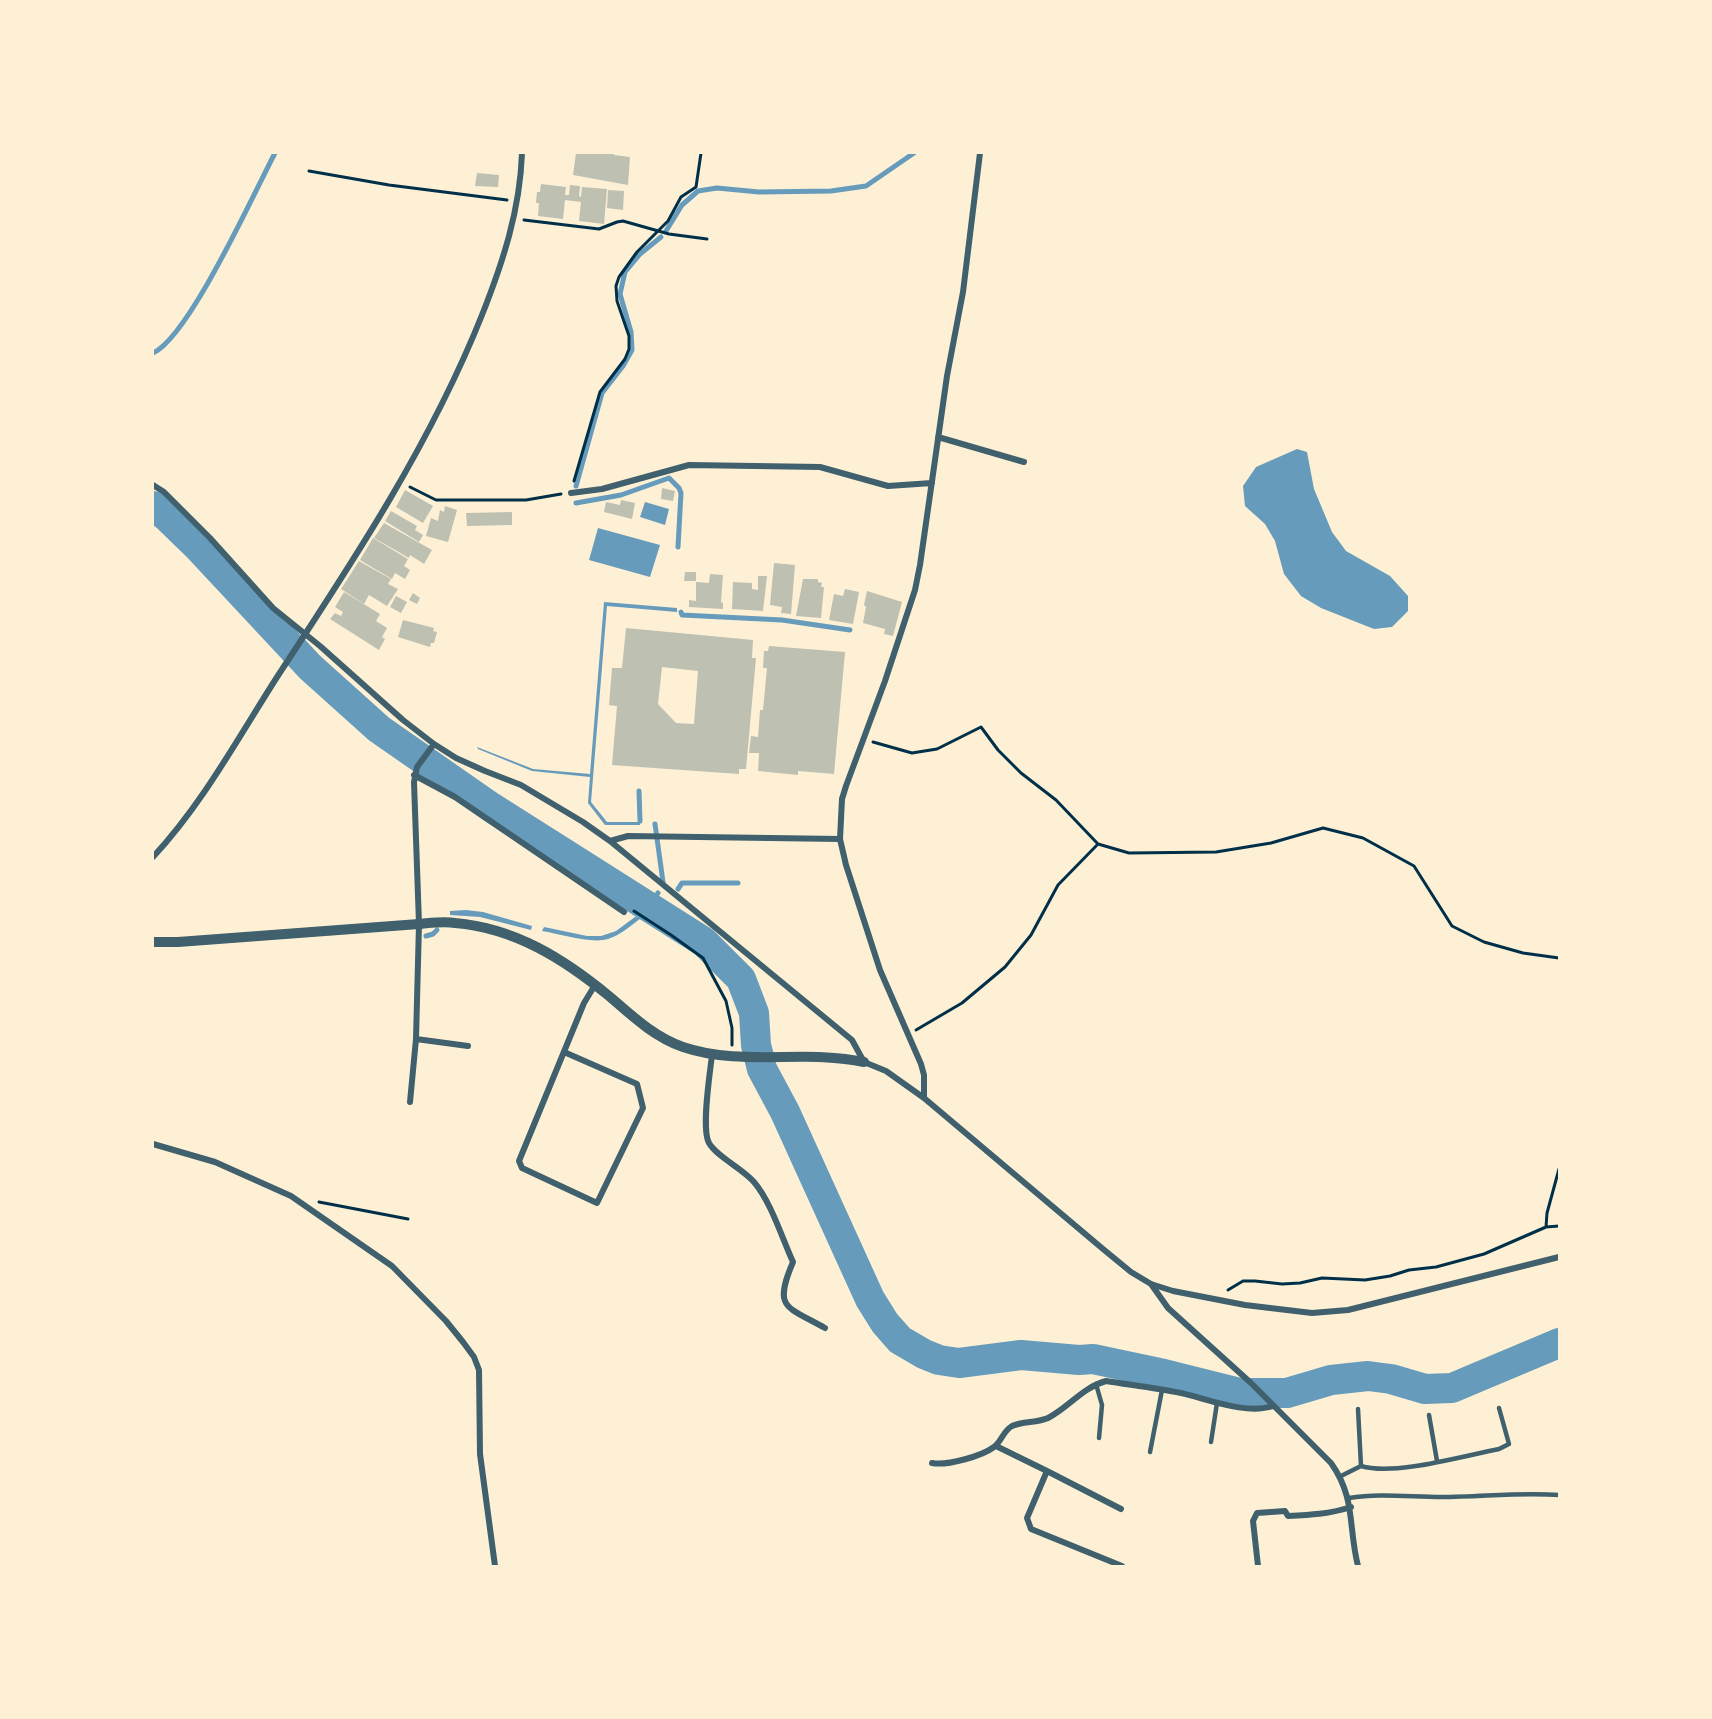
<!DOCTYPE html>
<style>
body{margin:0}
#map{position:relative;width:1712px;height:1719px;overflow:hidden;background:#fdf0d5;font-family:"Fira Sans",sans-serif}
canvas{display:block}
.frame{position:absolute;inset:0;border:154px solid #fdf0d5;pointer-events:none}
</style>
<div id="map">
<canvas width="1712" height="1719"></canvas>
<div class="frame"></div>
</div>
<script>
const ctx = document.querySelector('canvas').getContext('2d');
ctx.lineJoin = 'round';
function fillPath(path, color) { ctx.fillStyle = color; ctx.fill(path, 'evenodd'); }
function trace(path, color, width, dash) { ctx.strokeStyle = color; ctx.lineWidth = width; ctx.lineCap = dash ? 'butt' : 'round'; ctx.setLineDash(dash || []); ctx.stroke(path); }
fillPath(new Path2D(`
 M1297 449 1307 452 1314 489 1332 532 1346 551 1390 576 1408 596V611L1392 627 1374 629 1321 608 1301 596 1284 574 1275 541 1265 524 1245 506 1243 486 1256 467Z
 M645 502 669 509 665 525 640 517Z
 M598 528 660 545 650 577 589 560Z
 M604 602 677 608V612L607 606 591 802 607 822H640V825H605L588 803 590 777 532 771 478 749 477 747 533 769 590 774Z
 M466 910 483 912 532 926 531 930 480 917 450 915V911Z
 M635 917 641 918C631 926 620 935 608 939 591 944 560 934 542 931L544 927 587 936H601L616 931Z`), '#669bbc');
trace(new Path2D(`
 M666 231 682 205 698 191 717 188 759 192 831 191 866 186 914 153
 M153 353C189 337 254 193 275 153
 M576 486 602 393 623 366 632 350 631 332 620 294 625 272 640 254 661 237
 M576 503 621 495 669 478 679 488 681 493 678 547
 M681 612 682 615 782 620 850 630
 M458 785 459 783
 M639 791 640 821
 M655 824 663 882
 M678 889 682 883H738
 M645 911 658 893
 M426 936 433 934 437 930`), '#669bbc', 5);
trace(new Path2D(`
 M153 506 166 516 198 547 310 667 379 729 491 807 704 942 741 979 754 1013 756 1045 762 1069 785 1112 870 1299 885 1323 900 1340 924 1354 939 1360 959 1363 1021 1355 1079 1360 1093 1359 1164 1374 1240 1393H1287L1331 1380 1368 1376 1391 1379 1425 1389 1452 1388 1559 1343`), '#669bbc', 30);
fillPath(new Path2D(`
 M576 153H614V155L630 157 628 185 573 175Z
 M477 173 499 175 498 187 475 186Z
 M541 184 566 187 565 195H569L570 185 580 186 579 196 581 197 582 187 607 189 604 224 579 221 581 202 565 200 563 219 538 216 539 203H536L537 192H540Z
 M608 190 624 191 623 210 607 208Z
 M662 488 675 491 673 501 661 499Z
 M405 490 433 506 423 523 396 507Z
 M621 500 635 503 632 519 604 512 606 502 620 505Z
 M445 506 457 510 448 542 426 536 431 518 438 521 440 510 444 512Z
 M391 511 417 526 415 530 423 535 419 542 385 521Z
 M512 512V525L467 526 466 513Z
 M384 523 432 550 424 564 410 555 409 558 374 538Z
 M373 538 408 559 404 566 410 570 405 579 395 573 392 579 360 560Z
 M359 561 391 579 388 584 398 589 387 606 369 595 364 604 341 589Z
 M774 563 795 565 791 614 781 613 782 607 770 605Z
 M685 572H696V581H684Z
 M710 574 723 575 721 602 723 603V609L689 607V600L696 601V582L709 583Z
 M758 576H767L763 611 732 609 733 582 752 583V589L758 590Z
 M803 579H818V582L822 583 821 587H824L821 618 796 616Z
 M845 589 859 592 853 624 829 620 834 594 843 596Z
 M867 591 902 602 893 636 884 634 885 629 863 623 866 607 864 605Z
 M344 592 380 614 376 621 387 628 382 637 385 639 379 650 330 619 335 613 341 616 343 612 335 607Z
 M413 593 420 598 417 604 409 600Z
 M396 596 407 602 401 613 390 607Z
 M403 620 434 628 433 631 437 632 434 643H431L430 647 398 637Z
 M626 628 753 640 752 658H756L746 769H739V774L612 765 617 706 609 705 612 668H622ZM662 667 698 671 694 724 676 723 658 704Z
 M769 646 845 652 834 774 798 771V775L758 771 759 753H749L751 736 758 737 760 710H763L767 668H763L764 651H768Z`), '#bec0b2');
trace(new Path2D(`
 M309 171 389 185 507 200
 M524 220 599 229 617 222 623 221 669 234 707 239
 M574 481 600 392 625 359 629 349V336L617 301 616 286 619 277 637 252 668 221 681 197 696 187 701 153
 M410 487 436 500H526L561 494
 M873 742 912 753 937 749 981 727 998 750 1021 773 1056 800 1098 844 1129 853 1216 852 1271 843 1323 828 1363 838 1414 866 1452 926 1484 942 1523 953 1559 958
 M634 911 671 935 703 958 726 1001 732 1028V1045
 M916 1030 962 1003 1005 967 1031 935 1058 885 1098 844
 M319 1202 408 1219
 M1546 1227 1547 1213 1559 1169
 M1228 1290 1243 1281H1255L1282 1284 1300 1283 1322 1278 1365 1280 1390 1276 1409 1270 1436 1267 1484 1254 1546 1227 1559 1226`), '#003049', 3);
trace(new Path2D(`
 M1096 1384 1102 1405 1099 1438
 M1358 1409 1361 1466
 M1429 1415 1437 1461
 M1211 1442 1217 1403
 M1150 1452 1162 1390
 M1341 1476 1361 1466C1395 1476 1462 1456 1499 1449L1509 1444 1499 1408
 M1349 1498C1380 1493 1410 1497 1442 1497 1481 1497 1520 1492 1559 1495`), '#3f606c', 4.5);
trace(new Path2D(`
 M938 437 1024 462
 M153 485 164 492 210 538 273 608 320 646 403 720 434 744 456 758 485 771 521 785 583 822 610 841 852 1040 864 1062 886 1071 924 1098 1103 1249 1131 1272 1151 1284 1173 1291 1245 1305 1312 1313 1348 1310 1559 1257
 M571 493 602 489 689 465 820 467 888 486 932 483
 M414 775 455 797 624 912
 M610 841 628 836 840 839
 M153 857C204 802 239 736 279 674 354 560 431 443 482 315 503 262 520 210 522 153
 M416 1039 468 1046
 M564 1052 637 1084 643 1108 597 1203 522 1168 519 1161 584 1003 595 985
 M712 1055C710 1073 701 1129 709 1143 717 1157 742 1168 754 1182 771 1202 782 1238 793 1262 773 1309 786 1306 825 1328
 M924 1098V1075L921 1064 880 970 846 865 840 839 842 799 846 786 885 681 915 590 920 565 947 376 963 292 980 153
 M410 1102 416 1039 419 924 414 782 417 767 434 744
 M153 1144 215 1162 291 1196 392 1266 446 1321 463 1342 474 1357 479 1370 480 1454 495 1566
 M1151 1284 1168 1308 1251 1383 1331 1463C1356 1498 1348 1527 1358 1566
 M996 1446 1047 1471 1027 1518 1031 1529 1122 1566
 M932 1463C947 1466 982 1456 994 1447 1002 1441 1003 1431 1012 1426 1023 1421 1037 1423 1048 1418 1069 1407 1083 1387 1106 1381 1131 1385 1156 1388 1181 1393 1208 1399 1246 1415 1273 1406
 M1047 1471 1121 1509
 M1258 1566 1253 1521 1257 1513 1285 1511 1288 1516C1309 1515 1330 1514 1351 1507`), '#3f606c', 6);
trace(new Path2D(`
 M153 942H178L419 924C431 923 444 921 455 923 515 928 564 959 609 996 631 1015 654 1037 683 1047 742 1067 804 1049 864 1062`), '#3f606c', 10);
</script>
